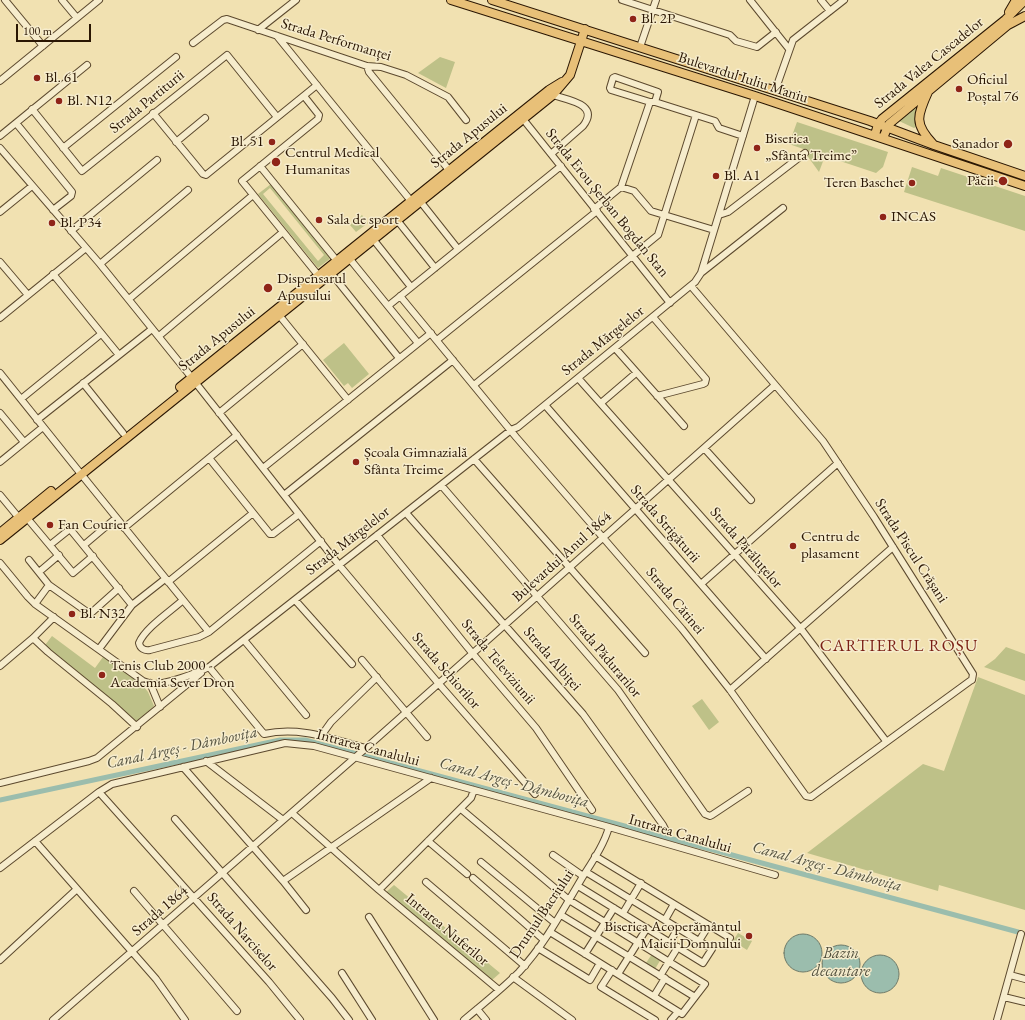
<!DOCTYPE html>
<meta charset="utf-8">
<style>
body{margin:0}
#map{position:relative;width:1025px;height:1020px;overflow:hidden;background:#f1e1b1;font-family:"EB Garamond",serif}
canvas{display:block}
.scale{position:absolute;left:16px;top:24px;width:75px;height:18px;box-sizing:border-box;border:2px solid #2a1603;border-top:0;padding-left:5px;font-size:12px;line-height:14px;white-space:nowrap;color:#2a1603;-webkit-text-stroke:3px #f6eccc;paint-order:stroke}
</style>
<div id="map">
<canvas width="1025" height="1020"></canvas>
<div class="scale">100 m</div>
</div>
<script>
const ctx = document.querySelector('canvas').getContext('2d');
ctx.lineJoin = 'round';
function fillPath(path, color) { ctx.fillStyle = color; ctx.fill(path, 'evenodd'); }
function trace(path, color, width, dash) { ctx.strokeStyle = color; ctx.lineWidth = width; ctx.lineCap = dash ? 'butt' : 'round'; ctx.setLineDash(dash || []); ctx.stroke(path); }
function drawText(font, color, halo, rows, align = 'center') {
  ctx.font = font + ' "EB Garamond",serif'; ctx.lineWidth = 3; ctx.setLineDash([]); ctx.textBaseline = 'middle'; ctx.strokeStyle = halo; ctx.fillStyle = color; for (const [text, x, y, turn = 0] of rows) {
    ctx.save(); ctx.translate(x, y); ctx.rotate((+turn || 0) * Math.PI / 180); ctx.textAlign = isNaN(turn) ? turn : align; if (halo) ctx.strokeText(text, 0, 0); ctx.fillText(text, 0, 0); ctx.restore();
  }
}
fillPath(new Path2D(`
 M440 57 455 62 446 88 418 73Z
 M919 104 916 127 914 128 899 121Z
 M797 122 888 152 883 167 876 173 825 156 819 172 806 154 809 151 789 144Z
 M912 167 938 176 941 168 1025 196V231L904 192Z
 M271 184 331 258 318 268 258 194ZM270 188 324 255 318 261 263 194Z
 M362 215 368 223 356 232 350 225Z
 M344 343 369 374 352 388 348 383 344 386 323 360Z
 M52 636 95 668 103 657 140 682 148 692 154 706 136 724 89 681 42 649Z
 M1006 647 1025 654V681L984 667 995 659Z
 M978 677 1025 695V910L939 885 938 891 807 853 923 764 944 771Z
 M702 699 719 722 709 730 692 706Z
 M394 885 500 973 491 981 385 893Z
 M738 933 752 941 747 950 733 941Z
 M652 954 661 959 655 969 646 963Z`), '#bec188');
const water = new Path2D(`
 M784 953a19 19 0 1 1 38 0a19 19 0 1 1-38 0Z
 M822 964a19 19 0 1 1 38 0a19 19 0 1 1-38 0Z
 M861 974a19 19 0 1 1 38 0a19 19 0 1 1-38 0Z`);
fillPath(water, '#9bbdad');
trace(water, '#6e7a69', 1);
trace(new Path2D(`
 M0 800 280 740H305L1018 932`), '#9bbdad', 5);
const minor = new Path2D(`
 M5 0 43 46
 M62 0 77 18
 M622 0 730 35 736 41 757 47 776 32
 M750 0 789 49
 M821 0 830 11
 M258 30 296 0
 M277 36 411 201
 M193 43 223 20 227 19 367 66 381 67 406 75 448 97 466 120
 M640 47 656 0
 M367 66 369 72 449 170
 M0 81 99 0
 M775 91 793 40 844 0
 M304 96 319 115 318 119 242 181 318 275
 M655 102 658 92 615 77 613 78 610 88 611 90 650 102H655L715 121 719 128 743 136
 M32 109 82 171 227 55 277 117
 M153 113 203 174 206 175 317 85
 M523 119 670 303
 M16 123 72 192 71 196 53 210
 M0 136 87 65
 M176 142 205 118
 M0 148 100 264 192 378
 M63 148 176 57
 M551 154 583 126C600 104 568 100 553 95
 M260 166 337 261
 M621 187 634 191 651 211 714 230
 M420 201 458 249
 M594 209 621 187 650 102
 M0 212 32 186
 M719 215 728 212 805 153
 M397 220 435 268
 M71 231 157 160
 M373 239 411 287
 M349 258 418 343
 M0 262 28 295
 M100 264 188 190
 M331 273 399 358
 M701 273 783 208
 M53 274 119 355
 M400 296 516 437 682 629 730 690 806 796 811 797 970 681 972 680 973 674 874 517 823 441 691 286
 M129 299 253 195
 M388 306 561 166
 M279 315 348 400
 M653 317 706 379 705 383 703 384 657 396
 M0 318 86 248
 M159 336 283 232
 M437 340 597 211
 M615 348 684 426
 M0 373 81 474 209 632
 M578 378 801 629 886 741
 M195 382 339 565 439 684 535 794
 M83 383 123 433
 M474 385 658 235 696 115
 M21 399 101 334
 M601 403 636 373
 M545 405 766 659
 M0 413 24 442
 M219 413 303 344
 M37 420 152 329
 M704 448 751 500
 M209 458 270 534H273L299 514
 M474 459 645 653
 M0 462 43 427
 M263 468 431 333
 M441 485 618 690 705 814 710 816 712 815 748 791
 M0 495 19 518
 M284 495 453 360
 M406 513 583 714 663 825 666 831
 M27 518 73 573 93 556
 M124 528 237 435
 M377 535 473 654 536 728 592 810
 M50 545 70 529 132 605
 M84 545 116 518
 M29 560 49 585 90 614 119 588
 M0 563 28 597 35 604 143 681C146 682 149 683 152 684 165 685 197 673 209 667L511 430 518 427 695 282 701 273 755 96
 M39 572 59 555
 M168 582 253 513
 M701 584 838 463
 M183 600C171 611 145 628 139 643 140 648 144 651 150 650L199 637 209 632 321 541
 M295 600 352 664
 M35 604 49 585
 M33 638 48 652 112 704 137 727
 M244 640 306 715
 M99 649 132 605 165 579
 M362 660 427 737
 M0 666 33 638 54 617
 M209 667 264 734C301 726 331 739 366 748
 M150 683 160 707
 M730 690 893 547
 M321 736 331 722 377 677
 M206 761 283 820
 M183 767 283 881 306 910
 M0 783 89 761 97 758 201 673
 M99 792 269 982 300 1020
 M461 809 569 900 705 984 682 1014 550 932
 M292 813 379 890 499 990
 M175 819 332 998 349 1020
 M35 841 156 979 185 1020
 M428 841 467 874
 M553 855 583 876
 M595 856 730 938
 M481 862 555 923
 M0 868 99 792 112 784 285 743 314 746 609 827 775 875
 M473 878 544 940
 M283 881 431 778
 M426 882 525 966
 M578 886 703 963 712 949 586 872
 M379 890 471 798 474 790
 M134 891 237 1011
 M623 913 641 883
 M561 915 695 997
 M369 917 434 1020
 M665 920 674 904
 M699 941 709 925
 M670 942 678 928
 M538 948 590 980 600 963
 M585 954 614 908
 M0 960 77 889
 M612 970 601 987 655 1020
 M342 973 372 1020
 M618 974 647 928
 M1010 975 1025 979
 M660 976 678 947
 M513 977 572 1020
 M654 996 665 978
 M1004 997 1025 1002
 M477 1009 486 1020
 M53 1020 366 748 775 385
 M464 1020C483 1004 502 989 519 972 545 944 563 910 582 878 592 862 604 845 609 827
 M671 1020 678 1012
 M997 1020 1021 934`);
const major = new Path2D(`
 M451 0 755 96 1025 186
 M492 0 870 121 934 145 1025 176
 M1009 12 1016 0
 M928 92C917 116 914 124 933 144
 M875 135 878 124 882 119 1005 20 1025 0
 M883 138 889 124 1008 25 1025 16
 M180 387 519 114 549 90 562 82
 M0 533 51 491
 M0 540 553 95 570 75 585 29`);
trace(minor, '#5c492e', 8);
trace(major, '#2a1603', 10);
trace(minor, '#f6eccc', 6);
trace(major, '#e8c078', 8);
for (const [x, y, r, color] of [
 [633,19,4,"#8f2418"],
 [37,78,4,"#8f2418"],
 [959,89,4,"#8f2418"],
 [59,101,4,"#8f2418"],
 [272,142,4,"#8f2418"],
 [1008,144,5,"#8f2418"],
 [757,148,4,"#8f2418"],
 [276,162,5,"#8f2418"],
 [716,176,4,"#8f2418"],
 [1003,181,5,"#8f2418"],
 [912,183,4,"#8f2418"],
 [883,217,4,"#8f2418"],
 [319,220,4,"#8f2418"],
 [52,223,4,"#8f2418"],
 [268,288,5,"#8f2418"],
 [356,462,4,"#8f2418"],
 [50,525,4,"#8f2418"],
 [793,546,4,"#8f2418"],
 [72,614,4,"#8f2418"],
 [102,675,4,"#8f2418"],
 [749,936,4,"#8f2418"]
]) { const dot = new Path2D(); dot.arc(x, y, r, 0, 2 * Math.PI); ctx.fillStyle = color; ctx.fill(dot); trace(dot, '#f6eccc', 1.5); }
drawText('15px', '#2a1603', '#f6eccc', [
 ["Bl. 2P",641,19],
 ["Bl. 61",45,78],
 ["Oficiul",967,80],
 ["Poștal 76",967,97],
 ["Bl. N12",67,101],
 ["Biserica",765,139],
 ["„Sfânta Treime”",765,156],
 ["Bl. 51",264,142,"right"],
 ["Sanador",999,144,"right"],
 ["Centrul Medical",285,153],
 ["Humanitas",285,170],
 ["Bl. A1",724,176],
 ["Păcii",994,181,"right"],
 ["Teren Baschet",904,183,"right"],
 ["INCAS",891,217],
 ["Sala de sport",327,220],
 ["Bl. P34",60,223],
 ["Dispensarul",277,279],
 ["Apusului",277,296],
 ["Școala Gimnazială",364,453],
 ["Sfânta Treime",364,470],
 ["Fan Courier",58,525],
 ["Centru de",801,537],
 ["plasament",801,554],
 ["Bl. N32",80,614],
 ["Tenis Club 2000 -",110,666],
 ["Academia Sever Dron",110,683],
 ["Biserica Acoperământul",741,927,"right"],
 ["Maicii Domnului",741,944,"right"]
], 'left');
drawText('15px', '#2a1603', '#f6eccc', [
 ["Strada Performanței",336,40,17],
 ["Strada Valea Cascadelor",929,63,-39],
 ["Bulevardul Iuliu Maniu",743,78,18],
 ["Strada Partiturii",147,102,-39],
 ["Strada Apusului",469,136,-39],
 ["Strada Erou Șerban Bogdan Stan",607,203,51],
 ["Strada Apusului",217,339,-39],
 ["Strada Mărgelelor",603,341,-39],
 ["Strada Strigăturii",665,524,49],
 ["Strada Mărgelelor",348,541,-38],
 ["Strada Părăluțelor",746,548,49],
 ["Strada Piscul Crășani",911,551,57],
 ["Bulevardul Anul 1864",562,557,-42],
 ["Strada Cătinei",675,601,50],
 ["Strada Pădurarilor",605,656,50],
 ["Strada Albiței",552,659,49],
 ["Strada Televiziunii",498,662,50],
 ["Strada Schiorilor",446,671,49],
 ["Intrarea Canalului",368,748,15],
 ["Intrarea Canalului",680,834,16],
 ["Strada 1864",160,911,-41],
 ["Drumul Bacriului",542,914,-56],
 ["Intrarea Nuferilor",447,930,40],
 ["Strada Narciselor",242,932,49]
]);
drawText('italic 16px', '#52503e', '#f6eccc', [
 ["Canal Argeș - Dâmbovița",182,748,-12],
 ["Canal Argeș - Dâmbovița",514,783,15],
 ["Canal Argeș - Dâmbovița",827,867,15],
 ["Bazin",841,954],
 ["decantare",841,972]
]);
ctx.letterSpacing = '1px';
drawText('17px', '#7a1f14', '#f6eccc', [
 ["CARTIERUL ROȘU",899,646]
]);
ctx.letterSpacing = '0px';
</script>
